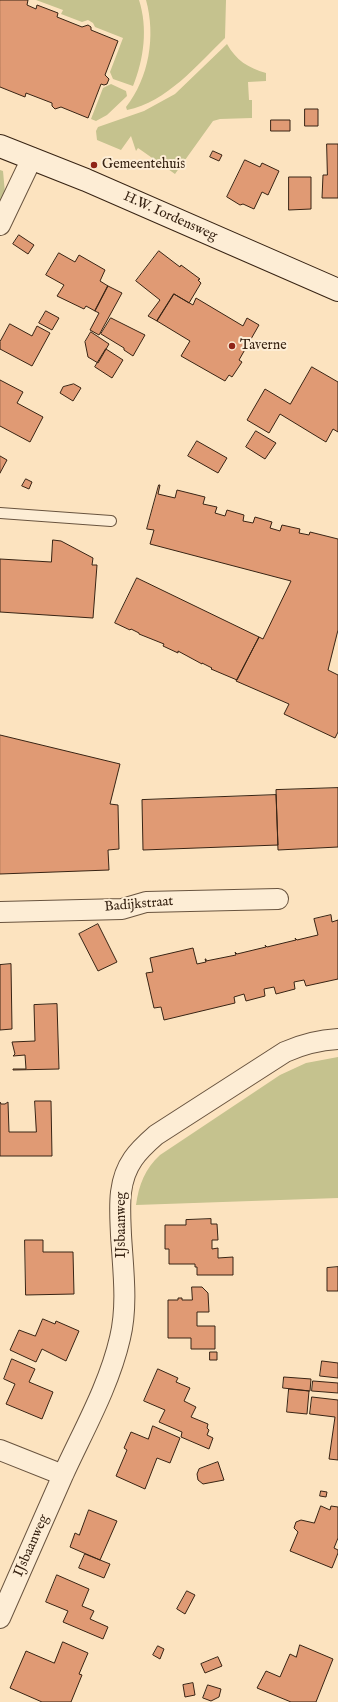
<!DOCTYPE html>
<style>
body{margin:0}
canvas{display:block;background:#fce3bf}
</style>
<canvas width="338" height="1702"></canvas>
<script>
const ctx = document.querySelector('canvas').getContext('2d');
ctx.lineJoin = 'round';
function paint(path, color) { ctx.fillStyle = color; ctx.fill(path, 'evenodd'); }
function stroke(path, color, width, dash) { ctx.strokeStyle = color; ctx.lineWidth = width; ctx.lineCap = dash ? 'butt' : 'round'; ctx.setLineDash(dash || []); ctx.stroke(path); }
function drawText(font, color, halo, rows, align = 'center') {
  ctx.font = font + ' "IM FELL English",serif'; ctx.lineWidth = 4; ctx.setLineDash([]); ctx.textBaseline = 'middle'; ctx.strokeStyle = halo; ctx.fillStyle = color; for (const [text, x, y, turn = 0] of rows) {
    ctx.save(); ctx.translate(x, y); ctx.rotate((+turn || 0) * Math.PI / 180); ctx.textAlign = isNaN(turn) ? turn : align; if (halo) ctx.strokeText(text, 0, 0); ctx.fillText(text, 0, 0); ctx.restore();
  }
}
const green = new Path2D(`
 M 36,0 L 139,0 C 148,28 144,59 133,86 L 113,79 L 110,72 L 123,38 L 95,27 L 93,23 L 88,20 L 82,22 L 61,14 L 63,10 Z
 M 146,0 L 226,0 L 225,38 C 197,65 167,102 127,110 L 126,107 C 149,78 156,36 146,0 Z
 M 227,44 C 236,60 248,68 266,73 L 266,81 L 248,82 L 249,100 L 252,100 L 252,118 L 220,119 L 213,121 L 175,174 L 138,148 L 136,151 L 131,136 L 121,150 L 97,140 L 96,131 L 98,127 L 144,111 L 175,94 Z
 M 111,84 L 126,91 L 127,96 L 107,115 L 96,121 L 91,119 L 103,88 Z
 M 0,170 L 3,171 L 5,193 L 0,204 Z
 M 338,1057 L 338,1198 L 136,1205 C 139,1184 145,1169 160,1155 L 280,1075 L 306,1063 Z`);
const building = new Path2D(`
 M 0,0 L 28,0 L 27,5 L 36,9 L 37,5 L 58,13 L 57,17 L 82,27 L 88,25 L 91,27 L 91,30 L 118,41 L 105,75 L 109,79 L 107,84 L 104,85 L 101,84 L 88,118 L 61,107 L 55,109 L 52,106 L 52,103 L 26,93 L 25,97 L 0,87 Z
 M 305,109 L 318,109 L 318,126 L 305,126 Z
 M 271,120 L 290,120 L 290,131 L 271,131 Z
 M 327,144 L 338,144 L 338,198 L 322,198 L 323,175 L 327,175 Z
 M 213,151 L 222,155 L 219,161 L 210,157 Z
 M 245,160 L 260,167 L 262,163 L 279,171 L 268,195 L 262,192 L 254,209 L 243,204 L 240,205 L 227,197 Z
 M 289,177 L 311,177 L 311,209 L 289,210 Z
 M 19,235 L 34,245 L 28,254 L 13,244 Z
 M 159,251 L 180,267 L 181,265 L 200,279 L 198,280 L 201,283 L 189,303 L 174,294 L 157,321 L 148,316 L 160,300 L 136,281 Z
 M 59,253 L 75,262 L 79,255 L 105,270 L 100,281 L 108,286 L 95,311 L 86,306 L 84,309 L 57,296 L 64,285 L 46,275 Z
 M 108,286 L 122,293 L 99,335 L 90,330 L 99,313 L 95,311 Z
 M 174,294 L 193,305 L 196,298 L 243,326 L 247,318 L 259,325 L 239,360 L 242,362 L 232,377 L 229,375 L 225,381 L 181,356 L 190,341 L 157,321 Z
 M 46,311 L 59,318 L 52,330 L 39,323 Z
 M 111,318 L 145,335 L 133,356 L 124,350 L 124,348 L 101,334 Z
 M 10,324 L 32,336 L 37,326 L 50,333 L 32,366 L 0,349 L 0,342 Z
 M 91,332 L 109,344 L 98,363 L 88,357 L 85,342 Z
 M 106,349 L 123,360 L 112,378 L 95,367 Z
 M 312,367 L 338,382 L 338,432 L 333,429 L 326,442 L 280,414 L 269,433 L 247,420 L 265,389 L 290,404 Z
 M 0,380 L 23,392 L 17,403 L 43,417 L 30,442 L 0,426 Z
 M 74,384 L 81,388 L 73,401 L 60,393 L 63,387 Z
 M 256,431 L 276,443 L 265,459 L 246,447 Z
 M 197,441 L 227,458 L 218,473 L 188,456 Z
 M 0,456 L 7,460 L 0,473 Z
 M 26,479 L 32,482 L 29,489 L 22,486 Z
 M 159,485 L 160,485 L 158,494 L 175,498 L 177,490 L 205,497 L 203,504 L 217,507 L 215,513 L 225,516 L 227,510 L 244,515 L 243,521 L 253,523 L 255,517 L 272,522 L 270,528 L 280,531 L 282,525 L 300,529 L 299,533 L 309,535 L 310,532 L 338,539 L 338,630 L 328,670 L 338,675 L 338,732 L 335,738 L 284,714 L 289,704 L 236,681 L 259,637 L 263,639 L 291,581 L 150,544 L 154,530 L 147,529 Z
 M 53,540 L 61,541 L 93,558 L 92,565 L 97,565 L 93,618 L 0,612 L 0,559 L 51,562 Z
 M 137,578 L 259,637 L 237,680 L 211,669 L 212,668 L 202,663 L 202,664 L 178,651 L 178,653 L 163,646 L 164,644 L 139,634 L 139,633 L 131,629 L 130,630 L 115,623 Z
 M 0,735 L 120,764 L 110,804 L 118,805 L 119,849 L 108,850 L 109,870 L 0,874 Z
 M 338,788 L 338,847 L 278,850 L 276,790 Z
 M 276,795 L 278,845 L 143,850 L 142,800 Z
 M 331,915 L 332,922 L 338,920 L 338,979 L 306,986 L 304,980 L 294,982 L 295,989 L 276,994 L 274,987 L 264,989 L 265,996 L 246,1001 L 244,994 L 234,997 L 235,1003 L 164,1020 L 161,1007 L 154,1008 L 146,973 L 153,972 L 150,958 L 193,948 L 197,964 L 206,962 L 205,959 L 206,959 L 206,961 L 236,955 L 235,952 L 237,954 L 266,947 L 265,945 L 267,947 L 296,940 L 295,938 L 297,940 L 318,935 L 314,919 Z
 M 98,924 L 117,962 L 98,971 L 79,934 Z
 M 11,964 L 12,1029 L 0,1030 L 0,965 Z
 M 57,1004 L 59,1069 L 13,1070 L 13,1069 L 26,1069 L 25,1055 L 13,1056 L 15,1054 L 12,1042 L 35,1041 L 34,1005 Z
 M 35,1101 L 51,1101 L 52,1156 L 0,1156 L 0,1102 L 1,1104 L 5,1104 L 8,1102 L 9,1132 L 36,1132 Z
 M 211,1219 L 211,1224 L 217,1224 L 218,1240 L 212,1240 L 212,1249 L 218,1248 L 218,1258 L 233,1257 L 233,1275 L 197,1275 L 197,1267 L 195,1267 L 195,1264 L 169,1264 L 169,1249 L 165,1249 L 165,1225 L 186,1225 L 186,1220 Z
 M 25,1240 L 43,1240 L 43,1252 L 73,1252 L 74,1294 L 26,1295 Z
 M 338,1267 L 338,1291 L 327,1291 L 327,1268 Z
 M 192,1287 L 202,1287 L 208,1293 L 209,1312 L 197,1312 L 197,1326 L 215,1326 L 215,1349 L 191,1349 L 191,1338 L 168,1338 L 168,1300 L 178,1300 L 178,1298 L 182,1298 L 182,1300 L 192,1300 Z
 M 43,1319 L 55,1324 L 56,1321 L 79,1331 L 66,1361 L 42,1349 L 36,1362 L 10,1350 L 19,1330 L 35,1336 Z
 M 210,1352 L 217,1352 L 217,1360 L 210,1360 Z
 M 12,1359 L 35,1369 L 29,1382 L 53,1392 L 42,1419 L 6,1404 L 15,1384 L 4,1379 Z
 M 322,1361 L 338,1363 L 338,1378 L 320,1376 Z
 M 158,1369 L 178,1378 L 176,1382 L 190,1388 L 184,1401 L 196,1407 L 191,1417 L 208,1424 L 207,1428 L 209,1430 L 207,1435 L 213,1438 L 209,1449 L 181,1437 L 182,1432 L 159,1422 L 165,1410 L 144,1401 Z
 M 284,1377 L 311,1379 L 310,1391 L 283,1388 Z
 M 313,1381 L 338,1383 L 338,1393 L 312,1391 Z
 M 289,1389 L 309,1391 L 307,1414 L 287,1412 Z
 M 312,1397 L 338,1400 L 338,1460 L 329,1459 L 335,1417 L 310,1414 Z
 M 153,1426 L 180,1438 L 170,1463 L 157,1458 L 145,1489 L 116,1476 L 127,1450 L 124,1448 L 131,1432 L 148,1439 Z
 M 218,1462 L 224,1480 L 203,1484 L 198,1480 L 197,1474 L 199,1469 Z
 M 321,1491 L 327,1492 L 326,1497 L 320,1496 Z
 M 321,1506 L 330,1510 L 331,1506 L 338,1507 L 338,1538 L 334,1548 L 338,1550 L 338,1553 L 332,1568 L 290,1551 L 298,1532 L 294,1528 L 296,1522 L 301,1520 L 314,1523 Z
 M 89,1510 L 117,1521 L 100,1560 L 70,1547 L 75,1533 L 79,1535 Z
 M 85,1554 L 110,1564 L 104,1578 L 79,1568 Z
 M 57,1575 L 89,1589 L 82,1606 L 94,1611 L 90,1619 L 108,1627 L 103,1639 L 63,1622 L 68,1611 L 46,1602 Z
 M 187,1591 L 195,1595 L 185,1614 L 177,1609 Z
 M 63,1642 L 88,1653 L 79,1674 L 82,1675 L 71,1702 L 42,1702 L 10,1688 L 26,1651 L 54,1663 Z
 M 300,1645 L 333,1659 L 316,1702 L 291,1702 L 257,1688 L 266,1671 L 280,1677 L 290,1654 L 296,1657 Z
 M 158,1646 L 164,1649 L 160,1659 L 153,1655 Z
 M 218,1657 L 222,1666 L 205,1673 L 201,1664 Z
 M 193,1683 L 195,1695 L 185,1697 L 183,1685 Z
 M 208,1685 L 221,1689 L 219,1697 L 211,1701 L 203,1698 Z`);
const service = new Path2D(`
 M 0,513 L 111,521`);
const minor = new Path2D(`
 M 0,225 L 32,158
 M 0,912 L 122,909 L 146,902 L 278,899
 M 0,1450 L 63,1475 L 0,1618
 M 63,1475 C 83,1431 109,1386 120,1338 C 128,1305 123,1269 121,1235 C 120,1209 117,1182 133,1159 C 139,1150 148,1142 156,1135 L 285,1052 C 303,1044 319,1040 338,1039`);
const secondary = new Path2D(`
 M 0,146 L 86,180 L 338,290`);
const markers = [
 [94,165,4,"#8f2418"],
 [232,346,4,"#8f2418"]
];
const poiNames = [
 ["Gemeentehuis",102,165],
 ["Taverne",240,346]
];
const streetNames = [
 ["H.W. Iordensweg",170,217,24],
 ["Badijkstraat",139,905,-5],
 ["IJsbaanweg",122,1225,-90],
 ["IJsbaanweg",32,1546,-66]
];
paint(green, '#c5c28e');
paint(building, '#e09a74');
stroke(building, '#382414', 1);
stroke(service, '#69543f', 12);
stroke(minor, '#69543f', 22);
stroke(secondary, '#382414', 24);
stroke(service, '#fdedd5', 10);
stroke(minor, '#fdedd5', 20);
stroke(secondary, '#fdedd5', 22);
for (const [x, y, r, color] of markers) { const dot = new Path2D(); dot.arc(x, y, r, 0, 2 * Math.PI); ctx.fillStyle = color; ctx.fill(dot); stroke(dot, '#fdedd5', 1.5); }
drawText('14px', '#382414', '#fdedd5', poiNames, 'left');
drawText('14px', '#382414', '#fdedd5', streetNames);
</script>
